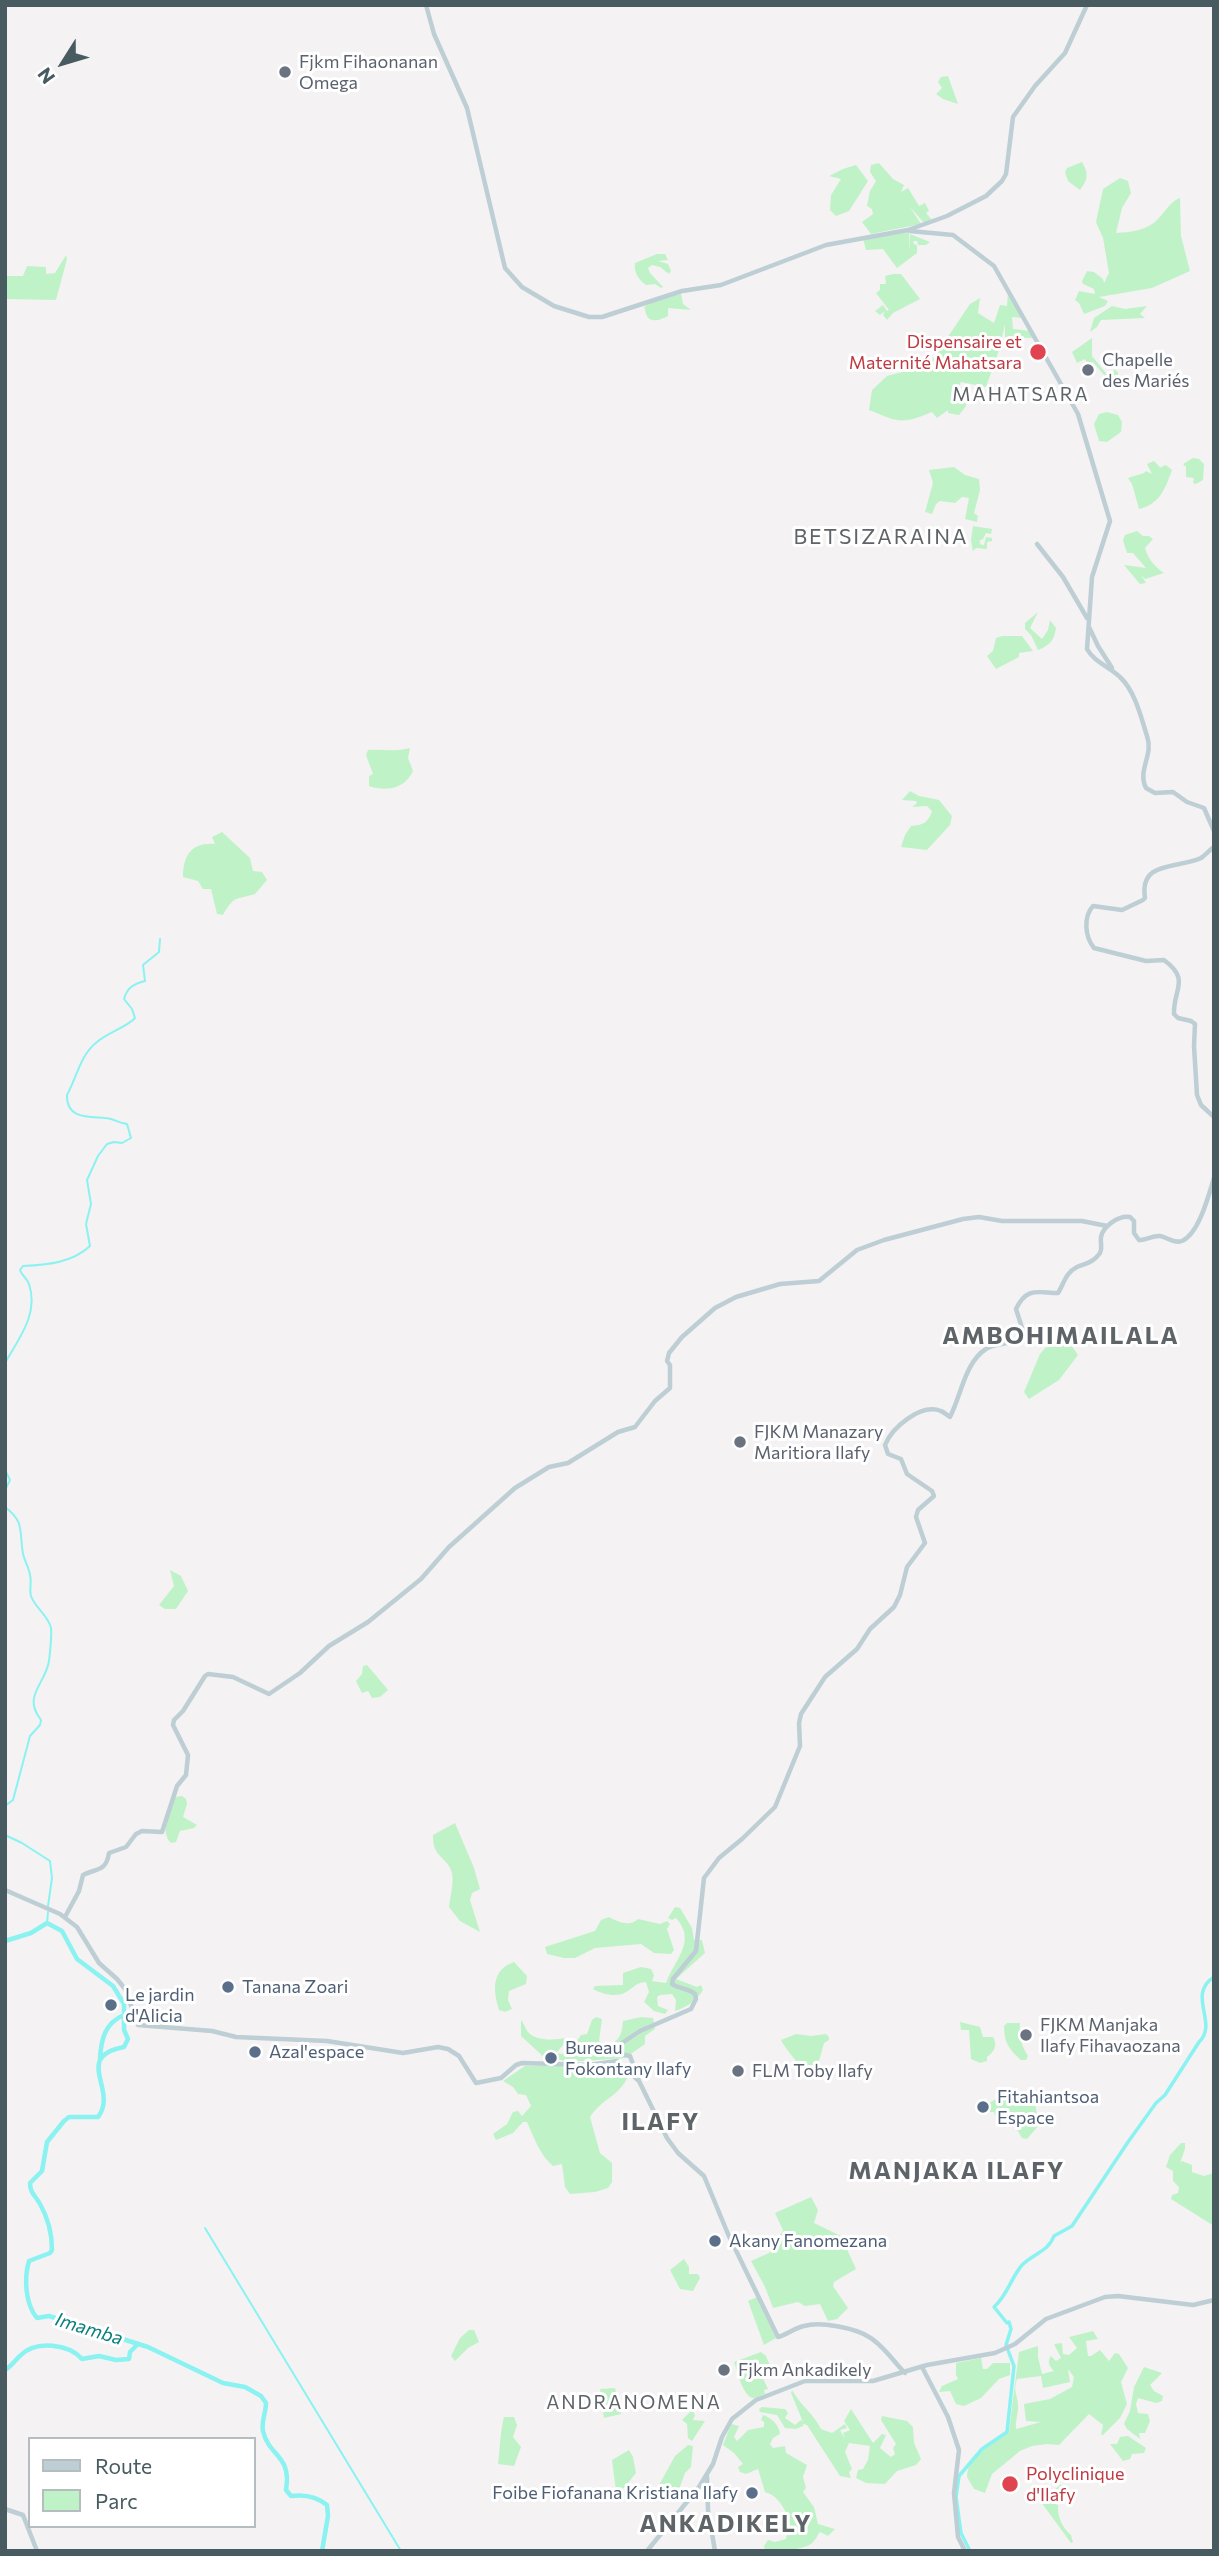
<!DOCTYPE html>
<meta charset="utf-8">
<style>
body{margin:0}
#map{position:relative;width:1219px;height:2556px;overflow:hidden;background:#f4f2f3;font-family:Commissioner,sans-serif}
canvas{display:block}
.frame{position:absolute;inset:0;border:7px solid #485b61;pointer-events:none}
.legend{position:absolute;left:28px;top:2437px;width:228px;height:91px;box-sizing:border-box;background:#fff;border:2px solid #b6bdc0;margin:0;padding:9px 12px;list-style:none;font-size:21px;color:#485b61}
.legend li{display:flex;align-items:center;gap:14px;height:35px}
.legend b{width:35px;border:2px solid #b6bdc0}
.north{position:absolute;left:28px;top:28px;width:70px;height:70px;-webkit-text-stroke:5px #fff;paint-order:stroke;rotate:233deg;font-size:19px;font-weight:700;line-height:28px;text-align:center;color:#485b61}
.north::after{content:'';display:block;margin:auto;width:24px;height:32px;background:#485b61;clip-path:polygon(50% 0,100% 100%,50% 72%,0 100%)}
</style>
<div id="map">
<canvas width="1219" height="2556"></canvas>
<div class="frame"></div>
<ul class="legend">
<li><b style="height:9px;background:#bdced4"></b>Route</li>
<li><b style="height:19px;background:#bff3c7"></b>Parc</li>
</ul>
<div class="north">N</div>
</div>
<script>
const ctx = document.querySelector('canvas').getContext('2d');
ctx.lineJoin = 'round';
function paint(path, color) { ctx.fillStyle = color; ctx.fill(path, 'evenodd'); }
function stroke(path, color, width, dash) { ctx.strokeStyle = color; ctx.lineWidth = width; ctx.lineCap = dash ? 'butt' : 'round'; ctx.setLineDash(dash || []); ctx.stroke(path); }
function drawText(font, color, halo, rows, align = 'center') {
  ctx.font = font + ' Commissioner,sans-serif'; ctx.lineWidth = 6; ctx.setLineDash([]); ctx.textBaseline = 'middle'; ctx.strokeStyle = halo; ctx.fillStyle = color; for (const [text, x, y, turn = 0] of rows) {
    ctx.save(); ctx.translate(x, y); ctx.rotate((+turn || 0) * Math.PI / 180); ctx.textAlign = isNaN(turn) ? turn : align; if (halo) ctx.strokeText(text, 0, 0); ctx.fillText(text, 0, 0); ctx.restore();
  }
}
const green = new Path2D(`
 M 948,76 L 958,104 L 943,99 L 936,94 L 942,88 L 938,82 L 941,77 Z
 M 1082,162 C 1089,174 1088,179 1080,190 L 1068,181 L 1065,172 L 1067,168 Z
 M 879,163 L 893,179 L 904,185 L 901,192 L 908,188 L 919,206 L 925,203 L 929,211 L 926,213 L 932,220 L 924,223 L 910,207 L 921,224 L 871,234 L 862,222 L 873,214 L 872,209 L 867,206 L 870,191 L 876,181 L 870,172 L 871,165 Z
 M 856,165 L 868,181 L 849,211 L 836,216 L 830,210 L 831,195 L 841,179 L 829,176 L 843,169 Z
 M 1120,178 L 1128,181 L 1131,193 L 1122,208 L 1116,233 C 1130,232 1143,231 1155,222 C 1164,214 1169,202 1180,198 L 1181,236 L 1190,271 L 1152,288 L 1099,297 L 1108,301 L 1105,306 L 1084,314 L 1079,303 L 1075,300 L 1079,291 L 1095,294 L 1094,289 L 1083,284 L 1082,281 L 1087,271 L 1094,272 L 1103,279 L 1104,283 L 1109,273 L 1103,238 L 1096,222 L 1103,189 Z
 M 909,232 L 910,253 L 910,234 L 930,242 L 926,245 L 918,245 L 917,241 L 913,241 L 914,244 L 917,245 L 917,253 L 897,268 L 883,249 L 866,250 L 863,238 Z
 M 657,254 L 665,254 L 668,260 L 658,261 L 668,264 L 671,271 L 669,274 L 660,267 L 652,265 L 648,268 L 650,273 L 663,287 L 661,288 L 655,284 L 646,285 C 638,279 634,273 635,263 Z
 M 66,255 L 67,259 L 56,300 L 5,299 L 5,276 L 23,276 L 27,266 L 46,267 L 46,274 L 55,273 Z
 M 893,274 L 901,274 L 920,299 L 893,313 L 887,320 L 883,315 L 885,311 L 880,315 L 875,311 L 883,305 L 887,311 L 889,310 L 876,293 L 880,290 L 880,284 L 886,284 L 885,276 Z
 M 1008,292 L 1023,318 L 1012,317 L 1013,329 L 1030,331 L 1034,338 L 1005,337 L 1005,324 L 999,350 L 986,387 L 961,382 L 959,386 L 967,394 L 966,406 L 959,415 L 948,413 L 948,410 L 937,418 L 932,412 C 901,425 899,422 869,410 L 872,390 L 887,376 L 929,365 L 970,304 L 980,298 L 978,313 L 994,323 L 1000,305 L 1007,306 Z
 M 681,294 L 683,304 L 691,310 L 668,308 L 668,316 C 662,319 651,324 647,316 C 645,313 646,310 644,307 L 653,301 Z
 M 1112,306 L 1125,309 L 1147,306 L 1140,314 L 1145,318 L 1101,320 L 1097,327 L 1090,332 L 1094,318 Z
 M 1092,338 L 1092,356 L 1109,377 L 1113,375 L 1114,369 L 1118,372 L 1118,375 L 1114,376 L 1114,381 L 1119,377 L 1124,384 L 1126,383 L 1119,389 L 1116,386 L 1108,389 L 1104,375 L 1093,362 L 1088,364 L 1085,359 L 1077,363 L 1072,352 Z
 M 1107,412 L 1118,415 L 1122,422 L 1121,432 L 1107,442 L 1099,441 L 1094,424 L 1099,414 Z
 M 1193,458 L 1199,459 L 1204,464 L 1203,480 L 1196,484 L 1193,483 L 1194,478 L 1186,477 L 1186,467 L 1183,464 Z
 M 1154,461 L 1160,467 L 1159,468 L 1166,465 L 1172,470 C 1165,489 1160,504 1139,509 L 1132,484 L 1128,478 L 1144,473 L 1146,471 L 1152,474 L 1147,464 Z
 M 954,467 L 965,475 L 979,479 L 980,490 L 974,513 L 978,516 L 977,522 L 965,519 L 969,498 L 962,497 L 955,503 L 940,501 L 936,504 L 932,514 L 925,512 L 933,483 L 929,470 Z
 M 973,526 L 992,529 L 991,534 L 986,533 L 983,539 L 979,541 L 981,543 L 979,544 L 984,545 L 986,537 L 992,538 L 992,541 L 987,542 L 987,549 L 976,548 L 973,551 L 971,540 Z
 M 1137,531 L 1143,536 L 1149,536 L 1153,539 L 1145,548 C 1148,559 1155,567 1164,573 L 1145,579 L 1141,575 L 1146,583 L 1140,584 L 1124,565 L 1146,568 L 1133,553 L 1127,553 L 1123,540 L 1125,535 Z
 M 1038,612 L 1030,628 L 1042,639 L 1048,630 L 1050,620 L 1056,628 C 1054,641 1050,645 1038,650 L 1031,635 L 1025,629 L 1025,623 Z
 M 1002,636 L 1022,636 L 1033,651 L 1019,653 L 1019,657 L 996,669 L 987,656 L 993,651 L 996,638 Z
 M 410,748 L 408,758 L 413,771 C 405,789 386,792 369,786 L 369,776 L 373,774 L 366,755 L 368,750 C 382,749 397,752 410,748 Z
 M 910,791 L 919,796 L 939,800 L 952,816 L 950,825 L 927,850 L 901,847 L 905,835 L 911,826 C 923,825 928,823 932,811 L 927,806 L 912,807 L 917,803 L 916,801 L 902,800 Z
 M 222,832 L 250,858 L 253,871 L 262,872 L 267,880 L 255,894 C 236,900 234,895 223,915 L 217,914 L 211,889 L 203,889 L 198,881 L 183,877 C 183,855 192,842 215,844 L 212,837 Z
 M 1060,1340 L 1069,1342 L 1078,1355 L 1059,1380 L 1029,1399 L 1024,1392 L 1040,1354 L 1048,1345 Z
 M 170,1570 L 181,1576 L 188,1591 L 176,1609 L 165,1609 L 159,1605 L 174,1586 Z
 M 367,1665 L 388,1690 L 380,1697 L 372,1698 L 368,1691 L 362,1693 L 356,1681 L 362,1674 L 363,1666 Z
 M 182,1796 L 186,1799 L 187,1804 L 183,1817 L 197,1825 L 194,1828 L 180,1831 L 176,1842 L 171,1843 C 159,1831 170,1811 175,1797 Z
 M 455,1823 L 474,1868 L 480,1889 L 472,1893 L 470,1900 L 480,1932 L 460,1921 L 449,1907 C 450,1897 454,1883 452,1873 C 448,1857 432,1858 433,1835 Z
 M 675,1907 L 680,1908 L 692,1928 L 694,1940 L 702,1940 L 705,1953 L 676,1979 L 697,1987 L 701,1985 L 703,1990 C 696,2001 687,2007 675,2011 L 676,2000 L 672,1994 L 660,1995 L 657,1997 L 658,2006 L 668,2010 L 665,2014 L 654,2011 L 644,2002 L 649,1992 L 646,1982 C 635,1983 635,1987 626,1992 C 617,1998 602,1994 593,1989 L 595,1986 L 623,1985 L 623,1973 L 641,1967 L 651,1969 L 654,1975 L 652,1981 L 666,1983 C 675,1959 697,1941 676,1918 L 672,1920 L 668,1918 Z
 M 609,1917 C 618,1922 630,1927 638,1919 L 660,1924 L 667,1921 L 670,1924 L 667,1929 L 674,1950 L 671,1954 L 654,1953 L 641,1944 L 595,1948 L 575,1958 L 564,1958 L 547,1954 L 545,1947 L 595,1931 L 601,1920 Z
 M 514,1962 L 527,1976 L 526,1984 L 509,1991 L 508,2000 L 512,2009 L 505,2012 L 499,2010 C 493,1990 491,1970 514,1962 Z
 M 596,2017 L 602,2019 L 599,2041 L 609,2046 C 620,2039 622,2034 623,2021 L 641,2017 L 653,2018 L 655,2029 L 645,2036 L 645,2044 L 625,2058 L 567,2062 L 549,2056 L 546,2059 L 521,2036 L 521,2020 C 525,2025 526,2031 530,2034 C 538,2041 556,2040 565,2038 L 567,2041 L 556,2053 L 562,2054 L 575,2044 L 581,2035 L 587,2034 L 592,2020 Z
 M 960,2022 L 980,2027 L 983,2037 L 993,2037 C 998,2046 994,2052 987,2057 L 987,2061 L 980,2063 L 971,2059 L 969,2030 L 961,2030 Z
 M 1007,2023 L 1020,2023 C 1019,2036 1021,2045 1028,2056 L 1026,2060 L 1021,2060 C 1009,2050 1004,2042 1004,2026 Z
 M 796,2034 L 811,2036 L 826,2034 L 829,2037 L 829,2040 L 824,2043 L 819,2061 L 804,2070 C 800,2066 782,2044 781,2040 Z
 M 617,2065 L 629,2074 C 620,2097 602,2098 590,2117 L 600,2153 L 612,2163 L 612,2182 L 608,2188 L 595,2192 L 570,2194 L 565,2187 L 562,2164 L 553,2166 C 539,2154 534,2137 527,2122 L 523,2122 L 513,2133 L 496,2140 L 493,2134 L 507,2124 L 513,2112 L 518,2111 L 522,2116 L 531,2106 L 526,2095 L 518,2094 L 513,2087 L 503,2081 L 525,2066 Z
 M 1027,2095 L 1034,2098 L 1039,2125 L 1027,2139 L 1022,2138 L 1008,2115 L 1004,2114 L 996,2118 L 994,2112 L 990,2112 L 988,2104 L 1001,2096 L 1014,2099 L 1025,2099 Z
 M 1181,2143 L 1185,2143 L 1185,2149 L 1180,2163 L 1182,2161 L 1192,2165 L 1192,2172 L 1204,2176 L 1214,2173 L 1214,2226 L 1171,2199 L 1172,2195 L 1178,2193 L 1179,2187 L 1173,2181 L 1173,2171 L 1166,2167 L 1170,2155 Z
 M 811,2197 L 818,2210 L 814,2223 L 841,2236 L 856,2269 L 834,2282 L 833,2286 L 848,2308 L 837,2319 L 828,2321 L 820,2304 L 805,2306 L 798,2302 L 773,2308 L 765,2287 L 751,2261 L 769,2253 L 783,2230 L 775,2213 Z
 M 684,2259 L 689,2267 L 689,2274 L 698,2274 L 700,2278 L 693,2291 L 680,2289 L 670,2270 Z
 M 757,2297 L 776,2338 L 764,2345 L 748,2301 Z
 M 469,2330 L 474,2330 L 479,2342 L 468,2348 L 455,2361 L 451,2356 L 460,2338 Z
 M 1093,2331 L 1098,2339 L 1086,2341 L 1088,2356 L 1091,2356 L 1100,2350 L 1109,2361 L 1115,2353 L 1119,2354 L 1128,2368 L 1121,2382 L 1127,2404 L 1120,2418 L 1103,2435 L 1101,2435 L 1103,2425 L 1089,2414 L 1059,2445 L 1047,2444 L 1032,2446 L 1020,2451 L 992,2474 L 985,2493 L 974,2489 L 967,2477 C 967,2454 995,2444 1009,2431 L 1019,2352 L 1038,2346 L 1038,2357 L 1042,2374 L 1054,2371 C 1051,2368 1046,2362 1051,2356 L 1056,2361 L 1061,2358 L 1054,2344 L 1062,2343 L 1063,2354 L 1069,2355 L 1077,2348 L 1069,2337 ZM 1068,2369 L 1074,2377 L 1072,2387 L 1050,2399 L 1024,2404 L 1026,2421 L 1041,2422 L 1016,2429 C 1015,2421 1019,2412 1018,2404 C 1017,2394 1013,2390 1017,2379 L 1041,2376 L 1043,2388 L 1070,2382 Z
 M 761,2352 L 766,2356 L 771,2368 L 760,2372 L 768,2389 L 764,2390 L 765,2394 C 761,2395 758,2398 754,2398 C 743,2398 737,2370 734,2362 Z
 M 981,2358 L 983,2369 L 987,2369 L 993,2363 L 1010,2363 L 1010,2375 L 999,2379 L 981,2398 L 964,2406 L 956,2404 L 950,2391 L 939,2392 L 942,2386 L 958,2379 L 956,2375 L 956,2363 Z
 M 1144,2367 L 1162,2373 L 1150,2385 L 1154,2391 L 1163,2396 L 1162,2401 L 1156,2403 L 1138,2398 L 1136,2404 L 1138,2413 L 1148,2414 L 1150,2421 L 1145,2433 L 1139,2433 L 1140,2439 L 1127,2429 L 1124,2424 L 1130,2411 L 1134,2387 Z
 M 615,2388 L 621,2414 L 604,2418 L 600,2389 Z
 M 792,2390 C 800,2405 814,2414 821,2429 L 832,2433 L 845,2424 L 847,2428 L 840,2430 L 845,2439 L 843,2433 L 850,2430 L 844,2421 L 851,2409 L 873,2443 L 882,2434 L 886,2435 L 880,2448 L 891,2457 L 895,2454 L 893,2448 L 896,2444 L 881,2420 L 882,2416 L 907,2421 L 913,2427 L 914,2443 L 921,2459 L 916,2465 L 897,2471 L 885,2484 L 866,2483 L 856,2478 L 858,2470 L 863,2469 L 868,2460 L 870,2446 L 849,2443 L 845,2452 L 852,2469 L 849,2472 L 851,2478 L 840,2476 L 807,2425 L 803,2424 L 803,2426 L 796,2429 L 785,2428 L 777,2415 L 760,2412 L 759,2409 L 762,2407 L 785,2409 L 788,2413 L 785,2418 L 795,2425 L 801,2420 L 803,2422 L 791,2393 Z
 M 691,2407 L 695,2415 L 693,2420 L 705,2421 L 692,2441 L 688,2438 L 687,2424 L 682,2420 L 690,2412 Z
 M 763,2415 C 772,2418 779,2425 780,2434 L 773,2438 L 770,2444 L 773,2448 L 785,2446 L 786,2453 L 807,2465 L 803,2477 L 806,2488 L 803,2492 L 814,2507 L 818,2524 L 835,2529 L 828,2536 L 820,2532 C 817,2535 817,2538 814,2541 C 807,2551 777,2551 765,2551 L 764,2546 L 768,2540 L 775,2542 L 786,2539 L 787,2535 L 782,2533 L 791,2528 C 788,2514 780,2496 765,2492 L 758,2469 L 746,2474 L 740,2472 L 738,2467 L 743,2464 L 734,2453 L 723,2445 L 731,2424 L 739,2426 L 734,2437 L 737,2441 L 748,2430 L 764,2427 L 764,2422 L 761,2420 Z
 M 504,2417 L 514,2417 L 517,2425 L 513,2437 L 521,2447 L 514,2466 L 498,2464 C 500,2448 500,2433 504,2417 Z
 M 1128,2436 L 1146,2448 L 1144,2453 L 1132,2454 L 1130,2459 L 1123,2461 L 1110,2444 L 1117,2444 L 1120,2437 Z
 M 688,2445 L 693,2446 L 691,2467 L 685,2473 L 677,2495 L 672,2496 L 659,2485 L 675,2456 Z
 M 629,2450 L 633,2457 L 636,2473 L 624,2488 L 616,2491 L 612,2460 Z
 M 1060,2485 L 1067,2485 L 1051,2498 L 1052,2503 L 1058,2505 C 1057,2516 1063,2529 1071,2535 L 1073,2542 L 1071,2543 L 1041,2502 Z`);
const stream = new Path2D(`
 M 5,1363 C 19,1338 39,1314 29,1284 C 27,1278 22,1276 20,1270 L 23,1266 C 46,1265 72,1263 90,1246 L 86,1224 L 91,1204 L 87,1180 L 98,1156 L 107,1144 L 114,1142 L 122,1143 L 131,1138 L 127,1124 C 120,1123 117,1121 111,1119 C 97,1115 66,1123 67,1095 C 77,1077 80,1055 97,1042 C 107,1033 127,1027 135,1018 L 132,1009 L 124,999 C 127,988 133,984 145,981 L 143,965 L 159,952 L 160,939
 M 5,1470 L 10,1480 L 5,1490
 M 5,1507 C 25,1522 19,1531 23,1554 C 25,1562 29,1568 30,1575 C 32,1582 29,1589 31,1596 C 35,1608 48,1615 51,1628 C 52,1637 50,1651 49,1661 C 45,1685 22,1696 41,1720 L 40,1725 L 30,1736 L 13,1800 L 5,1806
 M 5,1835 L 22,1843 L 50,1861 L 52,1878 L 48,1906
 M 47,1923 L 48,1912
 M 205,2228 L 401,2551`);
const canal = new Path2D(`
 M 970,2551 L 961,2533 L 956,2497 L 959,2476 L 982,2449 L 1007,2432 L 1014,2366 L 1006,2345 L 1011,2329 L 1009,2322 L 1007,2323 L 994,2307 C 1007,2296 1011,2278 1022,2265 C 1034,2253 1048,2252 1054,2236 L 1072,2226 L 1128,2142 L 1156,2103 L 1165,2095 L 1199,2042 C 1219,2023 1186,1995 1214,1977`);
const river = new Path2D(`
 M 5,1941 L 31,1933 L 47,1923 L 62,1931 L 77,1959 L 113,1986 L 124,2004 L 124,2030 L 128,2039 L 124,2047 C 72,2057 119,2090 98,2117 L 69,2117 L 64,2121 L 47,2142 L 42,2171 L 30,2183 C 30,2193 35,2195 40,2204 C 48,2218 52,2234 52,2250 L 50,2253 L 29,2261 C 24,2278 25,2304 37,2318 L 49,2316 L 148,2347 L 223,2383 L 245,2387 L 261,2396 L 266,2403 C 266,2413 261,2421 263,2431 C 269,2457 292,2455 286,2490 L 291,2496 C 305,2494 316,2496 327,2505 L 328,2516 L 322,2551
 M 100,2059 C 101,2039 105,2023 124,2015
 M 5,2370 C 12,2366 15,2360 21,2355 C 36,2340 69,2344 82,2359 L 99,2356 L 116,2360 L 129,2359 L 130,2352 L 138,2344`);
const secondary = new Path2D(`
 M 426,5 L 434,34 L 467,108 L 505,268 L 522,287 L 554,306 L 589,317 L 602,317 L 682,291 L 721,285 L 826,245 L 908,230 L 947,216 L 986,196 L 1002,181 L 1006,174 L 1013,117 L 1035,86 L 1065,53 L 1087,5
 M 910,231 L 953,235 L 994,266 L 1078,414 L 1110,521 L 1092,577 L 1087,649 C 1094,662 1110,667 1120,677 C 1135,691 1141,717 1147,736 C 1154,755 1137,770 1146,788 L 1155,793 L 1173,792 L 1187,802 L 1204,808 L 1214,831
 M 1037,544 L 1063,577 L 1087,618
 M 1089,627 L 1098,646 L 1112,668
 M 1214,847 C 1209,850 1206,855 1201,858 C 1178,869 1139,860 1145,898 L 1143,900 L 1122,910 L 1093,906 C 1083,917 1085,937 1094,948 L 1146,961 L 1164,960 C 1191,980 1173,989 1174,1014 L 1178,1018 L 1191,1021 L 1195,1024 L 1194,1046 L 1197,1095 L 1201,1105 L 1214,1117
 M 5,1890 L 60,1914 L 77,1927 L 99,1963 L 117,1979 L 125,1989 L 138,2025 L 212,2031 L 236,2037 L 327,2041 L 403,2053 L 438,2047 L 448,2049 L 459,2056 L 476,2083 L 501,2078 L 516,2065 L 522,2063 L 589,2065 L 617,2061 L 639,2081 L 667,2138 L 678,2153 L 704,2176 L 728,2234 L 778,2337 C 787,2335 794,2328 804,2326 C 820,2321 855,2328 869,2337 C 883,2345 894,2362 905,2373
 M 65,1917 L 79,1891 L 83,1875 C 97,1868 106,1872 109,1853 L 126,1847 L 136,1834 L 142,1831 L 162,1832 L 177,1786 L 186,1775 L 188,1755 L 173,1725 L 174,1720 L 183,1711 L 205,1676 L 208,1674 L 233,1677 L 269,1694 L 300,1673 L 329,1646 L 368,1622 L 421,1579 L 449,1547 L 515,1488 L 549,1467 L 568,1463 L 618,1432 L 635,1427 L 655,1401 L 670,1388 L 670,1365 L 667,1361 L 669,1353 L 682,1337 L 715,1308 L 736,1297 L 780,1284 L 819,1281 L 857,1250 L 884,1240 L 963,1219 L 979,1217 L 1002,1221 L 1082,1221 L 1107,1226
 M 639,2081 L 630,2056 L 617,2053 L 616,2047 L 640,2031 L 691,2009 L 696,1999 L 695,1994 C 688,1988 679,1989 672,1984 L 673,1979 L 696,1951 L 704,1878 L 719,1858 L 742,1839 L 775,1807 L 800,1746 L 799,1723 L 801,1714 L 825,1677 L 857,1649 L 870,1629 L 894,1607 L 900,1595 L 907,1567 L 925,1543 L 916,1517 L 918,1510 L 934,1496 L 932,1491 L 907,1474 L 901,1459 L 888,1454 L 885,1445 C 892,1428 920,1403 941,1411 C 944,1412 947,1415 950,1417 C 961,1396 965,1362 986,1349 C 996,1342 1008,1346 1022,1337 L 1023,1331 L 1016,1309 C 1027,1286 1039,1293 1058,1293 C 1064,1284 1065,1273 1077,1267 C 1086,1263 1093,1263 1100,1253 C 1103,1247 1100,1244 1101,1237 C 1103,1226 1119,1215 1130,1217 L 1134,1221 L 1134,1233 L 1139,1240 C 1147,1240 1153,1235 1160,1236 C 1167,1237 1174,1244 1182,1241 C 1199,1234 1209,1194 1214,1178
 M 922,2367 L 948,2417 L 959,2450 L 954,2493 L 958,2537 L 965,2551
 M 707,2476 L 708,2510 L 715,2551
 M 5,2509 L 23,2515 L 37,2551
 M 647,2551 L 699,2487 L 713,2464 L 722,2437 L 732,2419 L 756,2400 L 805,2381 L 873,2381 L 927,2365 L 995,2353 L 1015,2344 L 1046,2319 L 1105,2297 L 1118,2296 L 1193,2305 L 1214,2300`);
const markers = [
 [285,72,7,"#6b7280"],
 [1038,352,9,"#e0444e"],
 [1088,370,7,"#6b7280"],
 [740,1442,7,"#6b7280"],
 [228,1987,7,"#5c6f8a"],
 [111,2005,7,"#5c6f8a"],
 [1026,2035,7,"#6b7280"],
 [255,2052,7,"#5c6f8a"],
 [551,2058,7,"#5c6f8a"],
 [738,2071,7,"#6b7280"],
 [983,2107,7,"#5c6f8a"],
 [715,2241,7,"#5c6f8a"],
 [724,2370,7,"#6b7280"],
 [1010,2484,9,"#e0444e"],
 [752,2493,7,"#5c6f8a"]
];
const worshipNames = [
 ["Fjkm Fihaonanan",299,62],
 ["Omega",299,83],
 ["Chapelle",1102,360],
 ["des Mariés",1102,381],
 ["FJKM Manazary",754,1432],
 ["Maritiora Ilafy",754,1453],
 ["FJKM Manjaka",1040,2025],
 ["Ilafy Fihavaozana",1040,2046],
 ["FLM Toby Ilafy",752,2071],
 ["Fjkm Ankadikely",738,2370]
];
const healthNames = [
 ["Dispensaire et",1022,342],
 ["Maternité Mahatsara",1022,363],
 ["Polyclinique",1026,2474,"left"],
 ["d'Ilafy",1026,2495,"left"]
];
const serviceNames = [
 ["Tanana Zoari",242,1987],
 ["Le jardin",125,1995],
 ["d'Alicia",125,2016],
 ["Bureau",565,2048],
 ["Fokontany Ilafy",565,2069],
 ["Azal'espace",269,2052],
 ["Fitahiantsoa",997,2097],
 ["Espace",997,2118],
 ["Akany Fanomezana",729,2241],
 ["Foibe Fiofanana Kristiana Ilafy",738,2493,"right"]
];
const neighbourhoodNames = [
 ["MAHATSARA",1021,395],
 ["ANDRANOMENA",634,2403]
];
const waterNames = [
 ["Imamba",89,2329,17]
];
const quarterNames = [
 ["BETSIZARAINA",881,537]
];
const districtNames = [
 ["AMBOHIMAILALA",1061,1336],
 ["ILAFY",661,2122],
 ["MANJAKA ILAFY",957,2171],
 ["ANKADIKELY",726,2524]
];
paint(green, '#bff3c7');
stroke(stream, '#8af2f0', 2);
stroke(canal, '#8af2f0', 3.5);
stroke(river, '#8af2f0', 4.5);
stroke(secondary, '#bdced4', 4.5);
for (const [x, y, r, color] of markers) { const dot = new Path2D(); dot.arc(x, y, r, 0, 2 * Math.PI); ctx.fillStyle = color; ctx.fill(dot); stroke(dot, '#fff', 2.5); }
drawText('18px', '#5b616d', '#fff', worshipNames, 'left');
drawText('18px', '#be3a42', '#fff', healthNames, 'right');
drawText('18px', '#4e5e75', '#fff', serviceNames, 'left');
ctx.letterSpacing = '2px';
drawText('19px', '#5e6468', '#fff', neighbourhoodNames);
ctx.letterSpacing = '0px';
drawText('italic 19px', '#087f7c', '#fff', waterNames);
ctx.letterSpacing = '2px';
drawText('21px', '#5e6468', '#fff', quarterNames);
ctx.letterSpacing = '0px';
ctx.letterSpacing = '2px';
drawText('bold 24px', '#5e6468', '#fff', districtNames);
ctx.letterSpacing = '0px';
</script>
